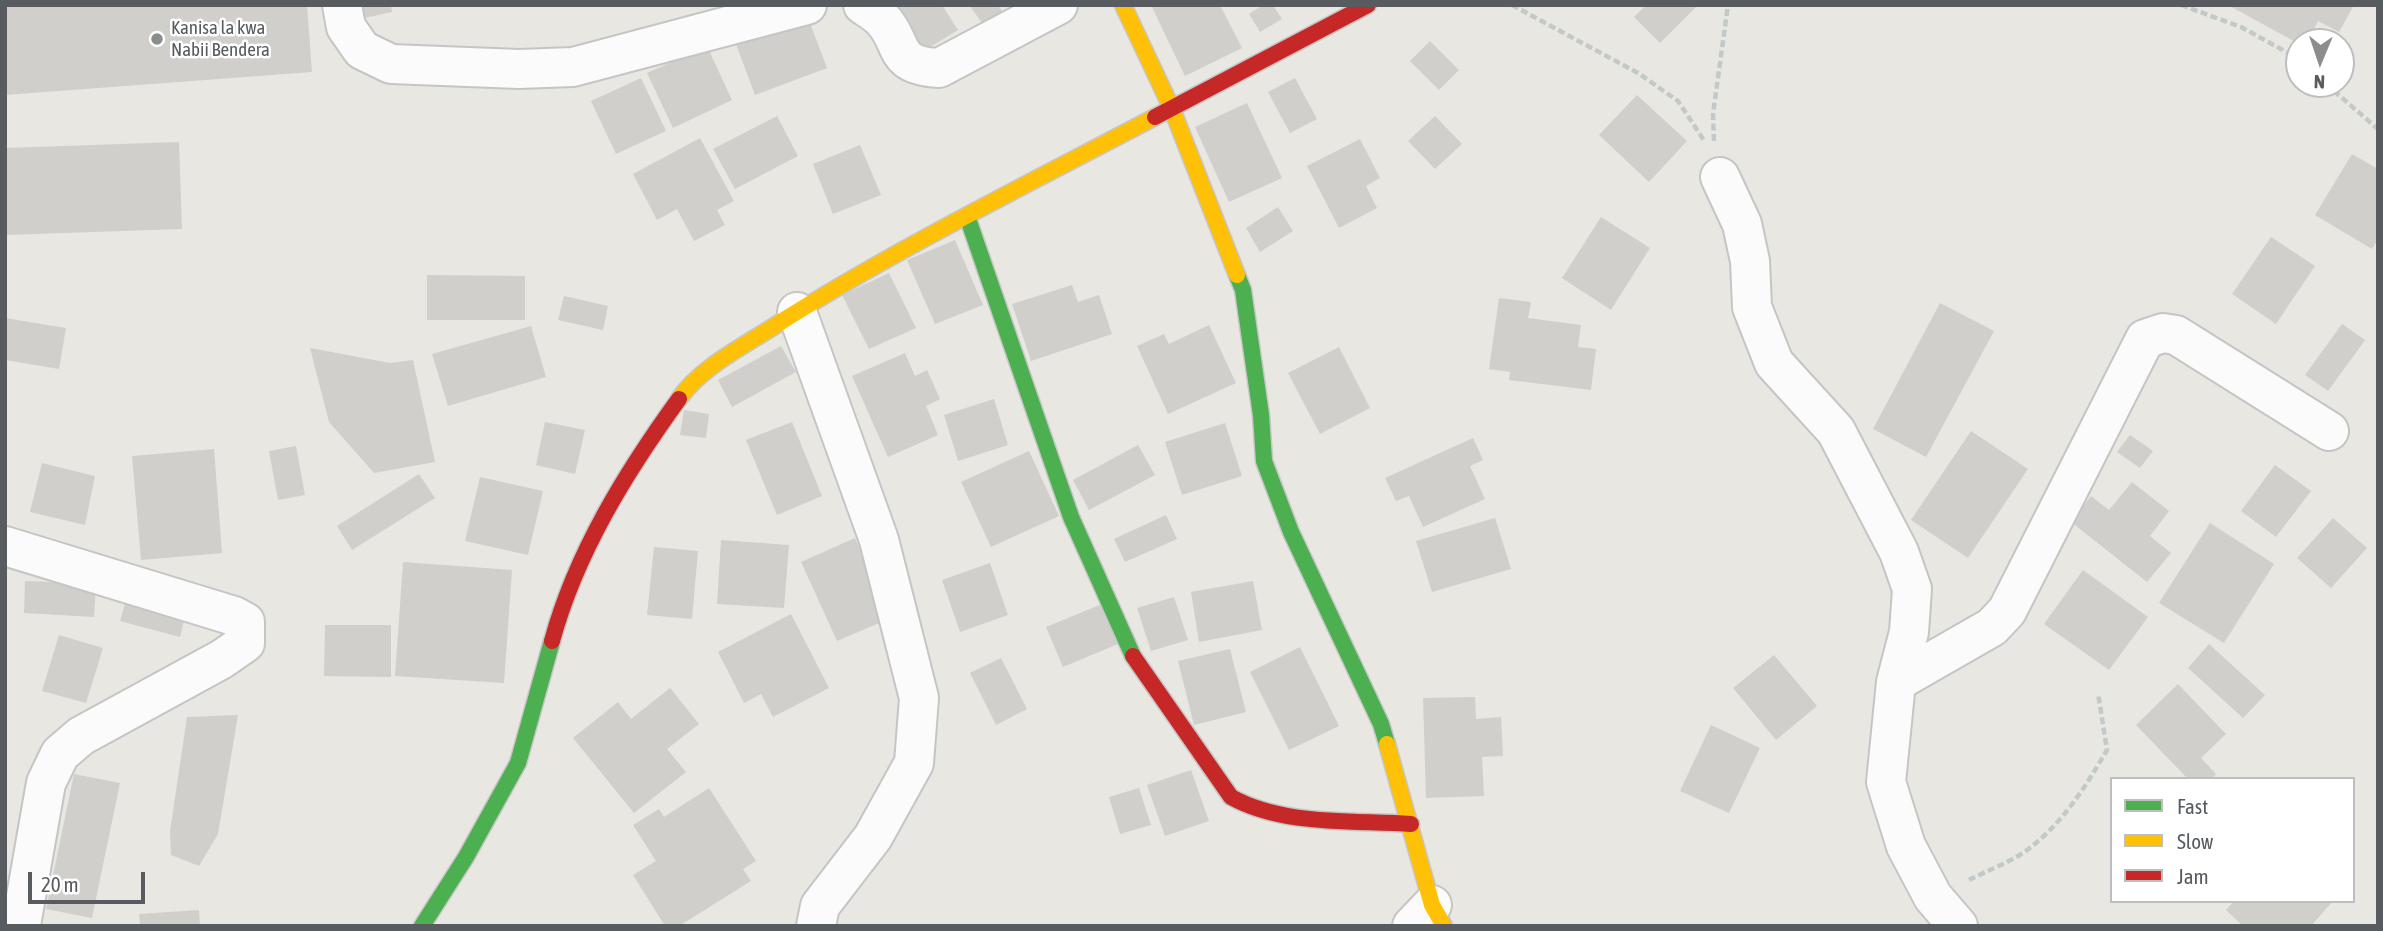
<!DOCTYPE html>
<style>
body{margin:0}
#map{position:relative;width:2383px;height:931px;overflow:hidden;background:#e9e7e2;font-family:"Asap Condensed",sans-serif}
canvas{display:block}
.frame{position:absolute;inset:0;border:7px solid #585c61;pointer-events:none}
.legend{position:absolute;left:2110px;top:777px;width:245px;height:126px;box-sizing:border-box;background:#fff;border:2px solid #bcbec0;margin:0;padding:9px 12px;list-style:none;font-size:21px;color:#585c61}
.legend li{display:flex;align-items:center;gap:14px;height:35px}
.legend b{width:35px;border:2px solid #bcbec0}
.north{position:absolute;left:2285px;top:28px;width:70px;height:70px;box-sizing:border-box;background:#fff;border:2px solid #bcbec0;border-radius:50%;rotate:182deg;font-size:19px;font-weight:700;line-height:28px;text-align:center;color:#585c61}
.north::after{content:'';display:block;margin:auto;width:24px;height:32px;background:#8b8d8e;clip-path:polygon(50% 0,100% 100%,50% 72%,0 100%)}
.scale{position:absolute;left:28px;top:872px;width:117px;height:32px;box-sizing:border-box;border:4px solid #585c61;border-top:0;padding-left:9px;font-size:21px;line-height:24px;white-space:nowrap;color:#585c61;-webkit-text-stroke:5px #fff;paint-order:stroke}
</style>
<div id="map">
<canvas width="2383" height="931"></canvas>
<div class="frame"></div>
<ul class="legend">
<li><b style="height:9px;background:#4caf50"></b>Fast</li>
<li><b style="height:9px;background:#ffc107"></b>Slow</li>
<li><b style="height:9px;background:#c62828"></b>Jam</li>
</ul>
<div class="north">N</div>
<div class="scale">20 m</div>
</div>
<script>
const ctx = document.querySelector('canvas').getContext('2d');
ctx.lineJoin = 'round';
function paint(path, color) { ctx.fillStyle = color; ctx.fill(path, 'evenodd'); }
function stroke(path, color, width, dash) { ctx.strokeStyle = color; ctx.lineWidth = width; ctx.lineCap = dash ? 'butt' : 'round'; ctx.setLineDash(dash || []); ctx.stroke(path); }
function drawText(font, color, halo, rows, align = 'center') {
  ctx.font = font + ' "Asap Condensed",sans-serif'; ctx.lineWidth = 5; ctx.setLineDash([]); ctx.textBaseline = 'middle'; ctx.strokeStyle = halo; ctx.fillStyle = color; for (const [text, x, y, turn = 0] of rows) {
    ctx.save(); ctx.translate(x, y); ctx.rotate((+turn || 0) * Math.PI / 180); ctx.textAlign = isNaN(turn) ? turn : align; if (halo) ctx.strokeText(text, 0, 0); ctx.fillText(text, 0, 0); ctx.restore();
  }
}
const building = new Path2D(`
 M 5,5 L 307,5 L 312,72 L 5,95 Z
 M 361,5 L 391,5 L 392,12 L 365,18 Z
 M 893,5 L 942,5 L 958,30 L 922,52 Z
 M 969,5 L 998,5 L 1002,11 L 983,24 Z
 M 1151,5 L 1220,5 L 1242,48 L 1185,76 Z
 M 1263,5 L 1273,5 L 1282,19 L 1260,32 L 1249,14 Z
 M 1646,5 L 1698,5 L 1660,43 L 1634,17 Z
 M 2228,5 L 2354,5 L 2339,32 L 2318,21 L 2307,42 L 2299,44 Z
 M 808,18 L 827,68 L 755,95 L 736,44 Z
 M 1430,41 L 1459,70 L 1439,90 L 1410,61 Z
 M 707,46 L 732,100 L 673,128 L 647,73 Z
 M 641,78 L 666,131 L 616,154 L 591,101 Z
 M 1295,78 L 1317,119 L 1290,133 L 1268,92 Z
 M 1637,95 L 1687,141 L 1649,182 L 1599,135 Z
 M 1247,103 L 1282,178 L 1229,202 L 1195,127 Z
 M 777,116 L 798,156 L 735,189 L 713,149 Z
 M 1435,116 L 1462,144 L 1435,169 L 1408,141 Z
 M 700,138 L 734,201 L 717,210 L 725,225 L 694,241 L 677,209 L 657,220 L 633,174 Z
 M 1360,139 L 1380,178 L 1366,186 L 1377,208 L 1339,228 L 1307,166 Z
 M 179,142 L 182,229 L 5,235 L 5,148 Z
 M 860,145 L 881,195 L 833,214 L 813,164 Z
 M 2352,154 L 2378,169 L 2378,239 L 2372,249 L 2315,215 Z
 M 1278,207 L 1293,231 L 1260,252 L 1246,228 Z
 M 1601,217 L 1650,248 L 1611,310 L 1562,278 Z
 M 2271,237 L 2315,266 L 2276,324 L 2232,294 Z
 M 955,240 L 983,305 L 935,324 L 907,260 Z
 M 889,273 L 916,328 L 869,349 L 842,295 Z
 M 427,275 L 525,276 L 525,320 L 427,320 Z
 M 1072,285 L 1078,302 L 1099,295 L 1112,334 L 1031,361 L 1012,304 Z
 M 564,296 L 608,306 L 603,330 L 558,320 Z
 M 1499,298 L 1531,302 L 1528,318 L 1581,325 L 1578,347 L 1596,349 L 1591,390 L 1509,380 L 1510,372 L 1489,369 Z
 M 1940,303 L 1994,331 L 1926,457 L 1873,429 Z
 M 5,318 L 66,328 L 59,369 L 5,360 Z
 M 2342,324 L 2365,340 L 2328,391 L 2305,375 Z
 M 1209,325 L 1236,383 L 1168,414 L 1137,346 L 1164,334 L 1169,344 Z
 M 531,326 L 546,377 L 448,406 L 432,354 Z
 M 781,346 L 796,372 L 732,407 L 718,380 Z
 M 1339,347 L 1370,408 L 1320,434 L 1288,373 Z
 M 310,348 L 390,363 L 413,360 L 435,462 L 374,473 L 329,422 Z
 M 905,353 L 915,376 L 927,370 L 940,399 L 926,406 L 938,435 L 888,457 L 852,376 Z
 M 994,399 L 1008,445 L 958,461 L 944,415 Z
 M 684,410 L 709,414 L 706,438 L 680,435 Z
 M 545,422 L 585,430 L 575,474 L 536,465 Z
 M 792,422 L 822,496 L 777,515 L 746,440 Z
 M 1225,423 L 1242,476 L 1182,495 L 1165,442 Z
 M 1971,431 L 2028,469 L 1968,558 L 1911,520 Z
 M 2130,435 L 2153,451 L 2140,468 L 2117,452 Z
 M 1473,438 L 1483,460 L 1470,466 L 1485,499 L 1423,527 L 1409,496 L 1396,501 L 1385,478 Z
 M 1138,445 L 1155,475 L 1089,510 L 1073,480 Z
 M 296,446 L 305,495 L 278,500 L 269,451 Z
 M 214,449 L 222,553 L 141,560 L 132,456 Z
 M 1029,451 L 1059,516 L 991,547 L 961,482 Z
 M 42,463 L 95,476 L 85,525 L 30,512 Z
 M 2275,465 L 2311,491 L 2276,537 L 2241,511 Z
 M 419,474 L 435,498 L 352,550 L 337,526 Z
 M 480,477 L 543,491 L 528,555 L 465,541 Z
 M 2132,482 L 2169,511 L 2150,536 L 2171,553 L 2147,582 L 2071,522 L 2091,496 L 2109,510 Z
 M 1166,515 L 1177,539 L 1125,562 L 1114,539 Z
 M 1495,518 L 1511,569 L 1432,592 L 1416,541 Z
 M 2333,518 L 2367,548 L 2331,588 L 2297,558 Z
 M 2210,523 L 2274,564 L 2224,643 L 2159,603 Z
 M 855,538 L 891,618 L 837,641 L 801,562 Z
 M 721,540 L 789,545 L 784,608 L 717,604 Z
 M 654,547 L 698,551 L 692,619 L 647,615 Z
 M 403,562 L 512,570 L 504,683 L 395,676 Z
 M 990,563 L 1008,615 L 960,632 L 942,580 Z
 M 2083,570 L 2148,617 L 2109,670 L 2044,624 Z
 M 25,581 L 96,584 L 94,617 L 24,613 Z
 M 1253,581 L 1262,630 L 1199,642 L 1191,592 Z
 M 128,593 L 187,609 L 180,637 L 120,621 Z
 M 1174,597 L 1188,640 L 1151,651 L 1137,608 Z
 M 1102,604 L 1118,644 L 1063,667 L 1046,627 Z
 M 791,614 L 829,688 L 773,717 L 761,694 L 744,703 L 718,652 Z
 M 325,625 L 391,625 L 391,677 L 324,676 Z
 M 59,635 L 103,648 L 86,703 L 42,691 Z
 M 2209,644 L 2265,695 L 2243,718 L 2188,668 Z
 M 1300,647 L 1339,726 L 1289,750 L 1250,672 Z
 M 1230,649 L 1246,712 L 1194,725 L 1178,661 Z
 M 1774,655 L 1817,706 L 1776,740 L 1733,688 Z
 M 1001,658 L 1027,709 L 996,725 L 970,673 Z
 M 2178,684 L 2226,734 L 2201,758 L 2216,774 L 2212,779 L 2188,779 L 2136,725 Z
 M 670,688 L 699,724 L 667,749 L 686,772 L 634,813 L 573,738 L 618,702 L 631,719 Z
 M 1475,697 L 1476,719 L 1501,717 L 1503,756 L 1482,757 L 1484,796 L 1426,798 L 1423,698 Z
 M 238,715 L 218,834 L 199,866 L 171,855 L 170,831 L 187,717 Z
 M 1711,725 L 1760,748 L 1729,813 L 1680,791 Z
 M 1191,770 L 1209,821 L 1165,836 L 1147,785 Z
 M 74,774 L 120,783 L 92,918 L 46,909 Z
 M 709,788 L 756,861 L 743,869 L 751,881 L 679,926 L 665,926 L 633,875 L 656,861 L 633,825 L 659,809 L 664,817 Z
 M 1139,788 L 1151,825 L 1120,834 L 1109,797 Z
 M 2234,901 L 2333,901 L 2311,926 L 2243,926 L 2226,910 Z
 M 199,910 L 200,926 L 140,926 L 139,914 Z`);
const path = new Path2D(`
 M 1512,5 L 1638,73 L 1678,101 L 1705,142
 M 2181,5 L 2241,27 L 2299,59
 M 2326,84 L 2378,129
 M 1714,141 L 1713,114 L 1728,5
 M 1969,880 C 1988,870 2014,861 2031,847 C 2064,821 2086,786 2107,750 L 2098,693`);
const street = new Path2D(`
 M 342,5 L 346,27 L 362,50 L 391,64 L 519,69 L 573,67 L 807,5
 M 863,5 C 869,9 876,13 881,18 C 906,43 889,65 939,68 L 1058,5
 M 1720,177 L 1742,224 L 1750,261 L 1752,307 L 1774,363 L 1836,431 L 1899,552 L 1912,589 L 1909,632 L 1896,682 L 1886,782 L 1906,846 L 1933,897 L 1958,926
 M 797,312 L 879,540 L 919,698 L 914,763 L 873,837 L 820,906 L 816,926
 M 5,546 L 234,616 L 245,622 L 245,643 L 222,659 L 81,736 L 60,754 L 46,783 L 21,925
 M 1896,682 L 1992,627 L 2007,611 L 2145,339 L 2163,333 L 2176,335 L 2329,431
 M 1412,926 L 1432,905`);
const fast = new Path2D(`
 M 967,216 L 1071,517 L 1133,656
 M 1237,275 L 1243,290 L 1261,415 L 1264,461 L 1291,532 L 1381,724 L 1387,744
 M 422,926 L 466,857 L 518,763 L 552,641`);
const slow = new Path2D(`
 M 1123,5 L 1172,109 L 1237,275
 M 679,399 C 701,367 744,346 776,325 C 898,248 1028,184 1155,117
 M 1387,744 L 1432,905 L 1444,926`);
const jam = new Path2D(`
 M 1155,117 L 1368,5
 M 552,641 C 576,553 626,472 679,399
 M 1133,656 L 1231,797 C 1283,826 1353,820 1411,824`);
const markers = [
 [157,39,7,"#8b8d8e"]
];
const poiNames = [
 ["Kanisa la kwa",171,28],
 ["Nabii Bendera",171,50]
];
paint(building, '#d0cfcc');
stroke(street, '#c5c5c5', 42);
stroke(fast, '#c6c6c6', 19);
stroke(slow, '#c6c6c6', 19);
stroke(jam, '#c6c6c6', 19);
stroke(path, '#c3c9c6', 4.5, [7, 3.5]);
stroke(street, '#fcfbfb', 38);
stroke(fast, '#4caf50', 16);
stroke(slow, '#ffc107', 16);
stroke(jam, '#c62828', 16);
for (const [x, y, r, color] of markers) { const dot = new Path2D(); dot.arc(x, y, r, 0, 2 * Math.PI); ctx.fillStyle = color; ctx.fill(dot); stroke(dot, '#fff', 2.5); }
drawText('19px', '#585c61', '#fff', poiNames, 'left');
</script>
